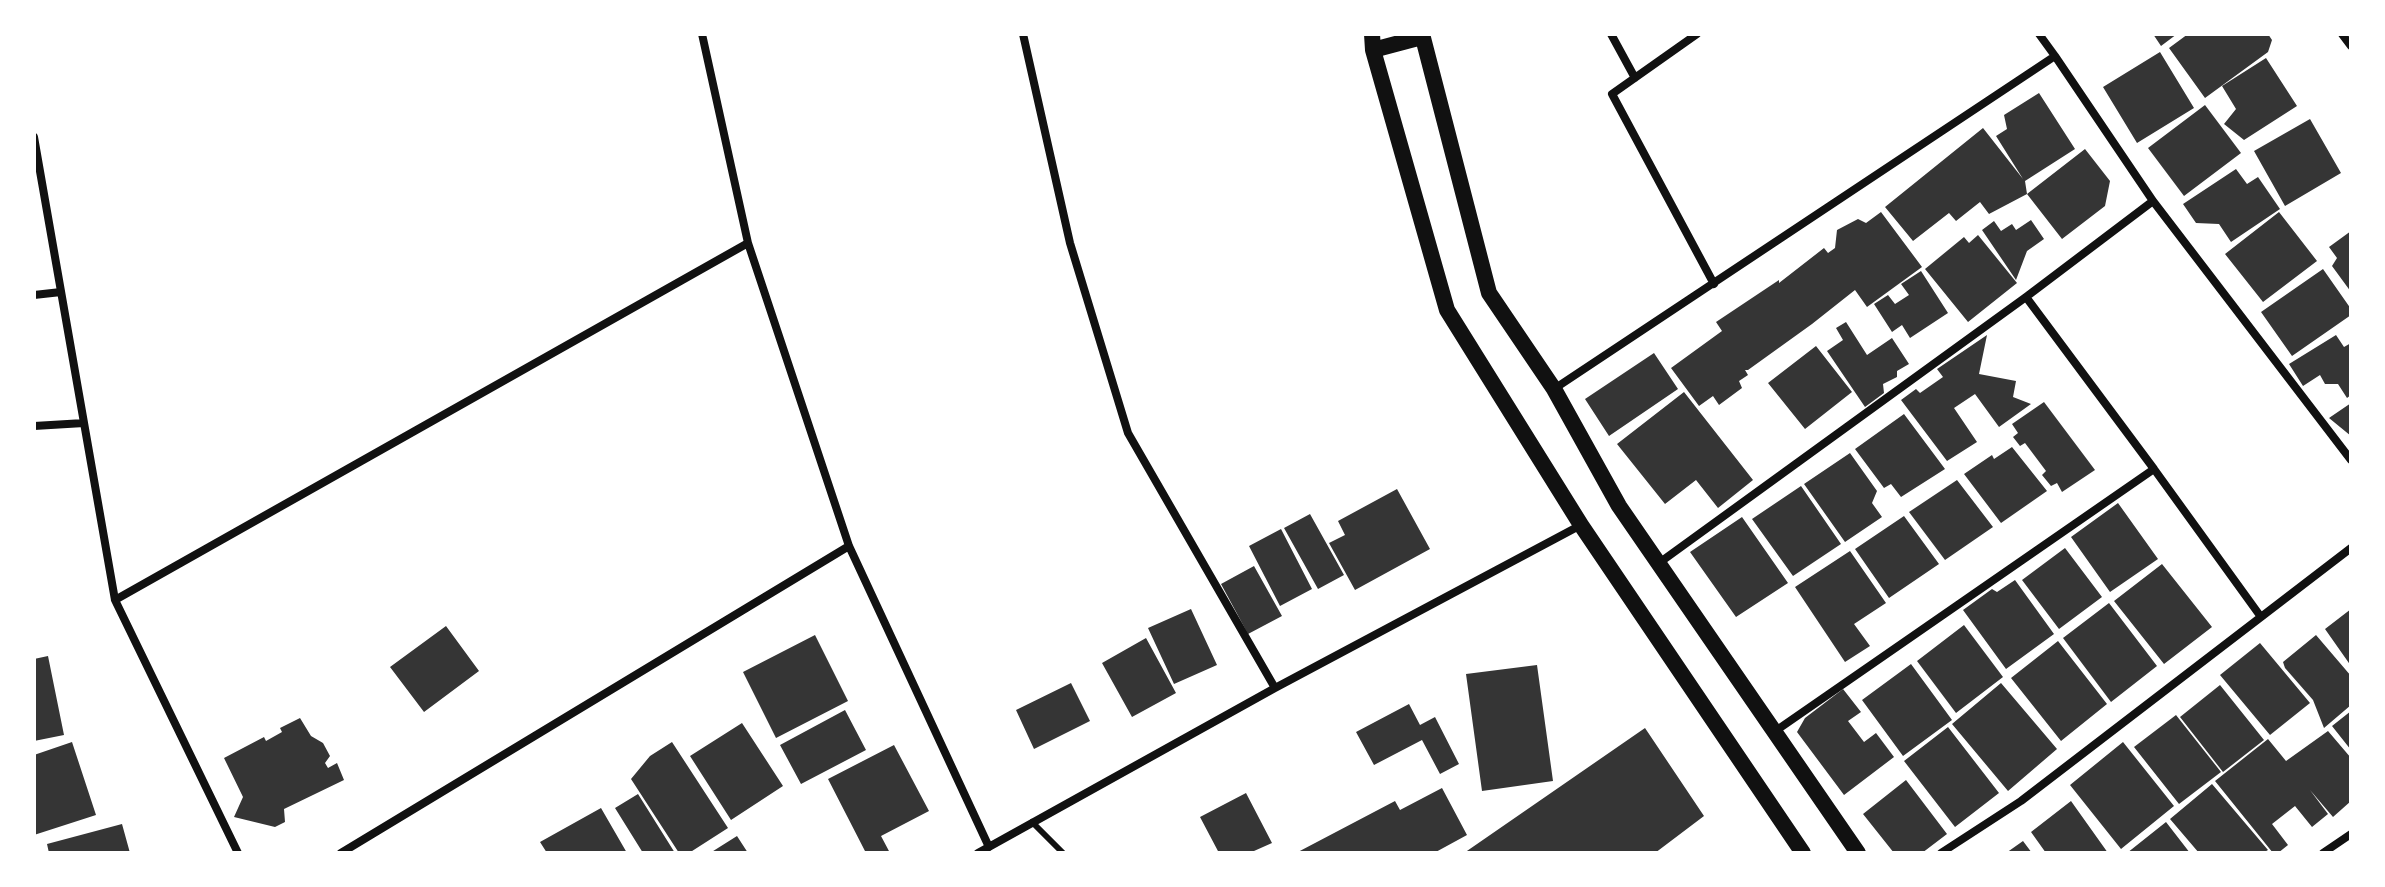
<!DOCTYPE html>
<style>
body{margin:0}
#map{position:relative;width:2385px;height:887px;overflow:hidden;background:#fff;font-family:"IBM Plex Sans",sans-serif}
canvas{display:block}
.frame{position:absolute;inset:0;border:36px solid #fff;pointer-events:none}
</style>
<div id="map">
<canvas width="2385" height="887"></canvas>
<div class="frame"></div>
</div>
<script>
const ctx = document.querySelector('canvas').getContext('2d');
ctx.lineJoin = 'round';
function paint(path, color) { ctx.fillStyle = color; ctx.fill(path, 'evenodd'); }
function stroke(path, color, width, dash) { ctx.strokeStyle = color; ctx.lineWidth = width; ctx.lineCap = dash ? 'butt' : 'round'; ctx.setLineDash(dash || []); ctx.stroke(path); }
const building = new Path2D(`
 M 2153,34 L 2177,34 L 2161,46 Z
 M 2188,34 L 2268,34 L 2272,40 L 2268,52 L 2205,98 L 2169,48 Z
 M 2160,52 L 2194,108 L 2137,143 L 2103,87 Z
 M 2266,58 L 2297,106 L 2244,140 L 2224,124 L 2236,109 L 2222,86 Z
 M 2039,93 L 2075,149 L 2025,181 L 2027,194 L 2085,149 L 2110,181 L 2105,206 L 2062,239 L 2027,194 L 1989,214 L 1980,202 L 1956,221 L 1949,213 L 1913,241 L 1885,207 L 1983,128 L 2023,179 L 1996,136 L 2007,129 L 2004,115 Z
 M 2205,105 L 2241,153 L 2184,196 L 2148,148 Z
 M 2310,119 L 2341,173 L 2285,206 L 2254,151 Z
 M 2236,169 L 2247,184 L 2258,177 L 2280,209 L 2231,242 L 2219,224 L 2196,223 L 2183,204 Z
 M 1881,212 L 1922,267 L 1867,307 L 1855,290 L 1812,324 L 1748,370 L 1745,370 L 1748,375 L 1739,381 L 1742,388 L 1719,405 L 1713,396 L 1699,406 L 1671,368 L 1722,331 L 1716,322 L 1779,280 L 1779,283 L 1824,248 L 1828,253 L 1835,248 L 1837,230 L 1858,219 L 1866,223 Z
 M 2279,212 L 2317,261 L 2263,302 L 2225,254 Z
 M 2031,220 L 2044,239 L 2027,251 L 2016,280 L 1982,230 L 1994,221 L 2001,231 L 2012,224 L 2016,230 Z
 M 2351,231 L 2351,292 L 2332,266 L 2337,258 L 2329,247 Z
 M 1978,235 L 2017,283 L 1968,322 L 1925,269 L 1964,237 L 1969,243 Z
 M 2323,269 L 2351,309 L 2351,315 L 2292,356 L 2261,312 Z
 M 1921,271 L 1948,313 L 1910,338 L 1902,325 L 1892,332 L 1874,304 L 1888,295 L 1895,304 L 1909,295 L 1901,284 Z
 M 1846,322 L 1867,355 L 1892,338 L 1909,364 L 1897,371 L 1897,377 L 1883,384 L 1884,393 L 1865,407 L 1827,351 L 1843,340 L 1836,328 Z
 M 1987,335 L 1979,374 L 2016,381 L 2013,397 L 2031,404 L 1999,427 L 1975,394 L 1954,408 L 1977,442 L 1947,461 L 1901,400 L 1916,389 L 1920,393 L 1943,377 L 1937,369 Z
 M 2336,335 L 2344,347 L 2351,343 L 2351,395 L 2347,398 L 2338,384 L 2325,384 L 2320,375 L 2303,386 L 2289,364 Z
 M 1816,346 L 1852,392 L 1805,429 L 1768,383 Z
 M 1654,353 L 1678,389 L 1609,436 L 1585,399 Z
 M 1684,392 L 1753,480 L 1718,508 L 1696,480 L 1665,504 L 1617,444 Z
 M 2044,402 L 2095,470 L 2062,492 L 2057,483 L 2051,486 L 2042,475 L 2046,471 L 2025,443 L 2020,446 L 2013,437 L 2018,433 L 2012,424 Z
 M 2351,403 L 2351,436 L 2329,418 Z
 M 1904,414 L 1945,469 L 1901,497 L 1891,484 L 1884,488 L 1855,449 Z
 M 2012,447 L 2047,491 L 2001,523 L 1964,474 L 1992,455 L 1994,459 Z
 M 1850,453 L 1877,491 L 1872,503 L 1882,517 L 1845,542 L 1804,484 Z
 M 1957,480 L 1993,527 L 1945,560 L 1909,512 Z
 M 1801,486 L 1841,544 L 1793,576 L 1752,519 Z
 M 1397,489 L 1430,549 L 1355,590 L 1329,543 L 1345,535 L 1338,521 Z
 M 2118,503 L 2158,559 L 2110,592 L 2071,537 Z
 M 1310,514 L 1344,575 L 1318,589 L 1284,528 Z
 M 1904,516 L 1939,564 L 1889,598 L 1855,549 Z
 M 1742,517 L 1788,583 L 1736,617 L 1690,552 Z
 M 1281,529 L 1312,589 L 1280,606 L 1249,546 Z
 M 2065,548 L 2102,597 L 2059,629 L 2022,580 Z
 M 1850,551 L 1886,603 L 1854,624 L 1870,646 L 1845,662 L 1795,587 Z
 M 2162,564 L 2212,627 L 2164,664 L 2114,601 Z
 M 1254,566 L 1282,616 L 1248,634 L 1221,584 Z
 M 2015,580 L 2054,634 L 2006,669 L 1963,610 L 1992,589 L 1997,592 Z
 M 2109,603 L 2157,666 L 2111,702 L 2063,638 Z
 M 1191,609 L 1217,665 L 1174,684 L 1148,628 Z
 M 2351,609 L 2351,666 L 2325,629 Z
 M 1964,625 L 2003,677 L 1956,713 L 1917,661 Z
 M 446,626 L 479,671 L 424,712 L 390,667 Z
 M 815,635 L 848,701 L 776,738 L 743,672 Z
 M 2316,635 L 2351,676 L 2351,705 L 2324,728 L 2313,700 L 2285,668 L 2283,662 Z
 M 1146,638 L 1176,693 L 1132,717 L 1102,663 Z
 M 2058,641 L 2107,704 L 2061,741 L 2011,678 Z
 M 2260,643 L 2310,703 L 2270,735 L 2220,675 Z
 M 48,656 L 64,735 L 34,741 L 34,659 Z
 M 1911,664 L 1952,720 L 1903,756 L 1862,700 Z
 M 1537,665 L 1553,781 L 1482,791 L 1466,674 Z
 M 1071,683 L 1090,721 L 1034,749 L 1016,710 Z
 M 2001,683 L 2057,749 L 2008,791 L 1952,724 Z
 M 2220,685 L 2264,740 L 2223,772 L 2180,717 Z
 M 1843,689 L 1861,712 L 1848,721 L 1864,742 L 1876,733 L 1894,757 L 1844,795 L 1797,732 L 1805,718 Z
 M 1409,704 L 1420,725 L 1435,717 L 1459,764 L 1440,774 L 1422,740 L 1374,765 L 1356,732 Z
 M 845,710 L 866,750 L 801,784 L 780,745 Z
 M 2351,711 L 2351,750 L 2332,726 Z
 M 2176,715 L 2221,772 L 2179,804 L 2134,747 Z
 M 300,718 L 311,736 L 323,743 L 330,756 L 325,763 L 328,768 L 337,763 L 344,780 L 284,809 L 285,822 L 275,827 L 234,817 L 243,797 L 224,758 L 264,737 L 266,741 L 282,732 L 280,728 Z
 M 742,723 L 783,786 L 731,820 L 690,756 Z
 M 1948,727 L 1999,793 L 1955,827 L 1904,761 Z
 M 1645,728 L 1704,816 L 1655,853 L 1464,853 Z
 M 2328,731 L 2351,758 L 2351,801 L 2333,817 L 2310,790 L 2328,814 L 2312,827 L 2295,806 L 2272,824 L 2288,845 L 2278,853 L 2273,853 L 2215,781 L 2268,739 L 2286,761 Z
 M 72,742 L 96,815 L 34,835 L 34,755 Z
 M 672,742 L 728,828 L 689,853 L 679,853 L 631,779 L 650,756 Z
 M 2123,742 L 2174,806 L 2121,849 L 2070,785 Z
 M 894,745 L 929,811 L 881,836 L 890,853 L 866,853 L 828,779 Z
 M 1906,780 L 1947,834 L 1922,853 L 1894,853 L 1863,814 Z
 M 2212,784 L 2268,850 L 2263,853 L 2199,853 L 2170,819 Z
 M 1442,788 L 1467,835 L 1434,853 L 1296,853 L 1395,801 L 1400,810 Z
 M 1246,793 L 1272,843 L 1254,851 L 1255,853 L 1219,853 L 1200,817 Z
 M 638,794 L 675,853 L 643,853 L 615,808 Z
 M 2071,801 L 2108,853 L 2046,853 L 2031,832 Z
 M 601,808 L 627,853 L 547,853 L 540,842 Z
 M 2166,822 L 2190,853 L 2127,853 Z
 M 122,824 L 130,853 L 49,853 L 47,844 Z
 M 737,836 L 748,853 L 710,853 Z
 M 2023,841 L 2032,853 L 2006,853 Z`);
const service = new Path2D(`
 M 1032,822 L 1063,853`);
const minor = new Path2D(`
 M 702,34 L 748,243 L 849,546 L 989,847
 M 1023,34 L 1070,243 L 1128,433 L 1275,688
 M 1611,34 L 1635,78
 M 1697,34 L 1612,94 L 1714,284
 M 2342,34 L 2351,46
 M 2055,56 L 2153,201 L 2351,460
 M 34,137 L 115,600 L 238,853
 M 34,295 L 61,292
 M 1554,389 L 2055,56 L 2039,34
 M 34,426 L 84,423
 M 2154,469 L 2261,617
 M 1659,563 L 2026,297 L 2153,201
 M 115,600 L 748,243
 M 1774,732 L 2154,469 L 2026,297
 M 341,853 L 849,546
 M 978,853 L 1275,688 L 1581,525
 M 1941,853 L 2021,801 L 2351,548
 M 2323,853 L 2351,834`);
const secondary = new Path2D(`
 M 1372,34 L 1373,50 L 1447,310 L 1581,525 L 1803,853
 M 1422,34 L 1489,293 L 1554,389 L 1619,506 L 1858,853
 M 1373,50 L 1422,37`);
paint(building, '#353535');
stroke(service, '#111', 6);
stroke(minor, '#111', 8);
stroke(secondary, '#111', 16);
</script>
